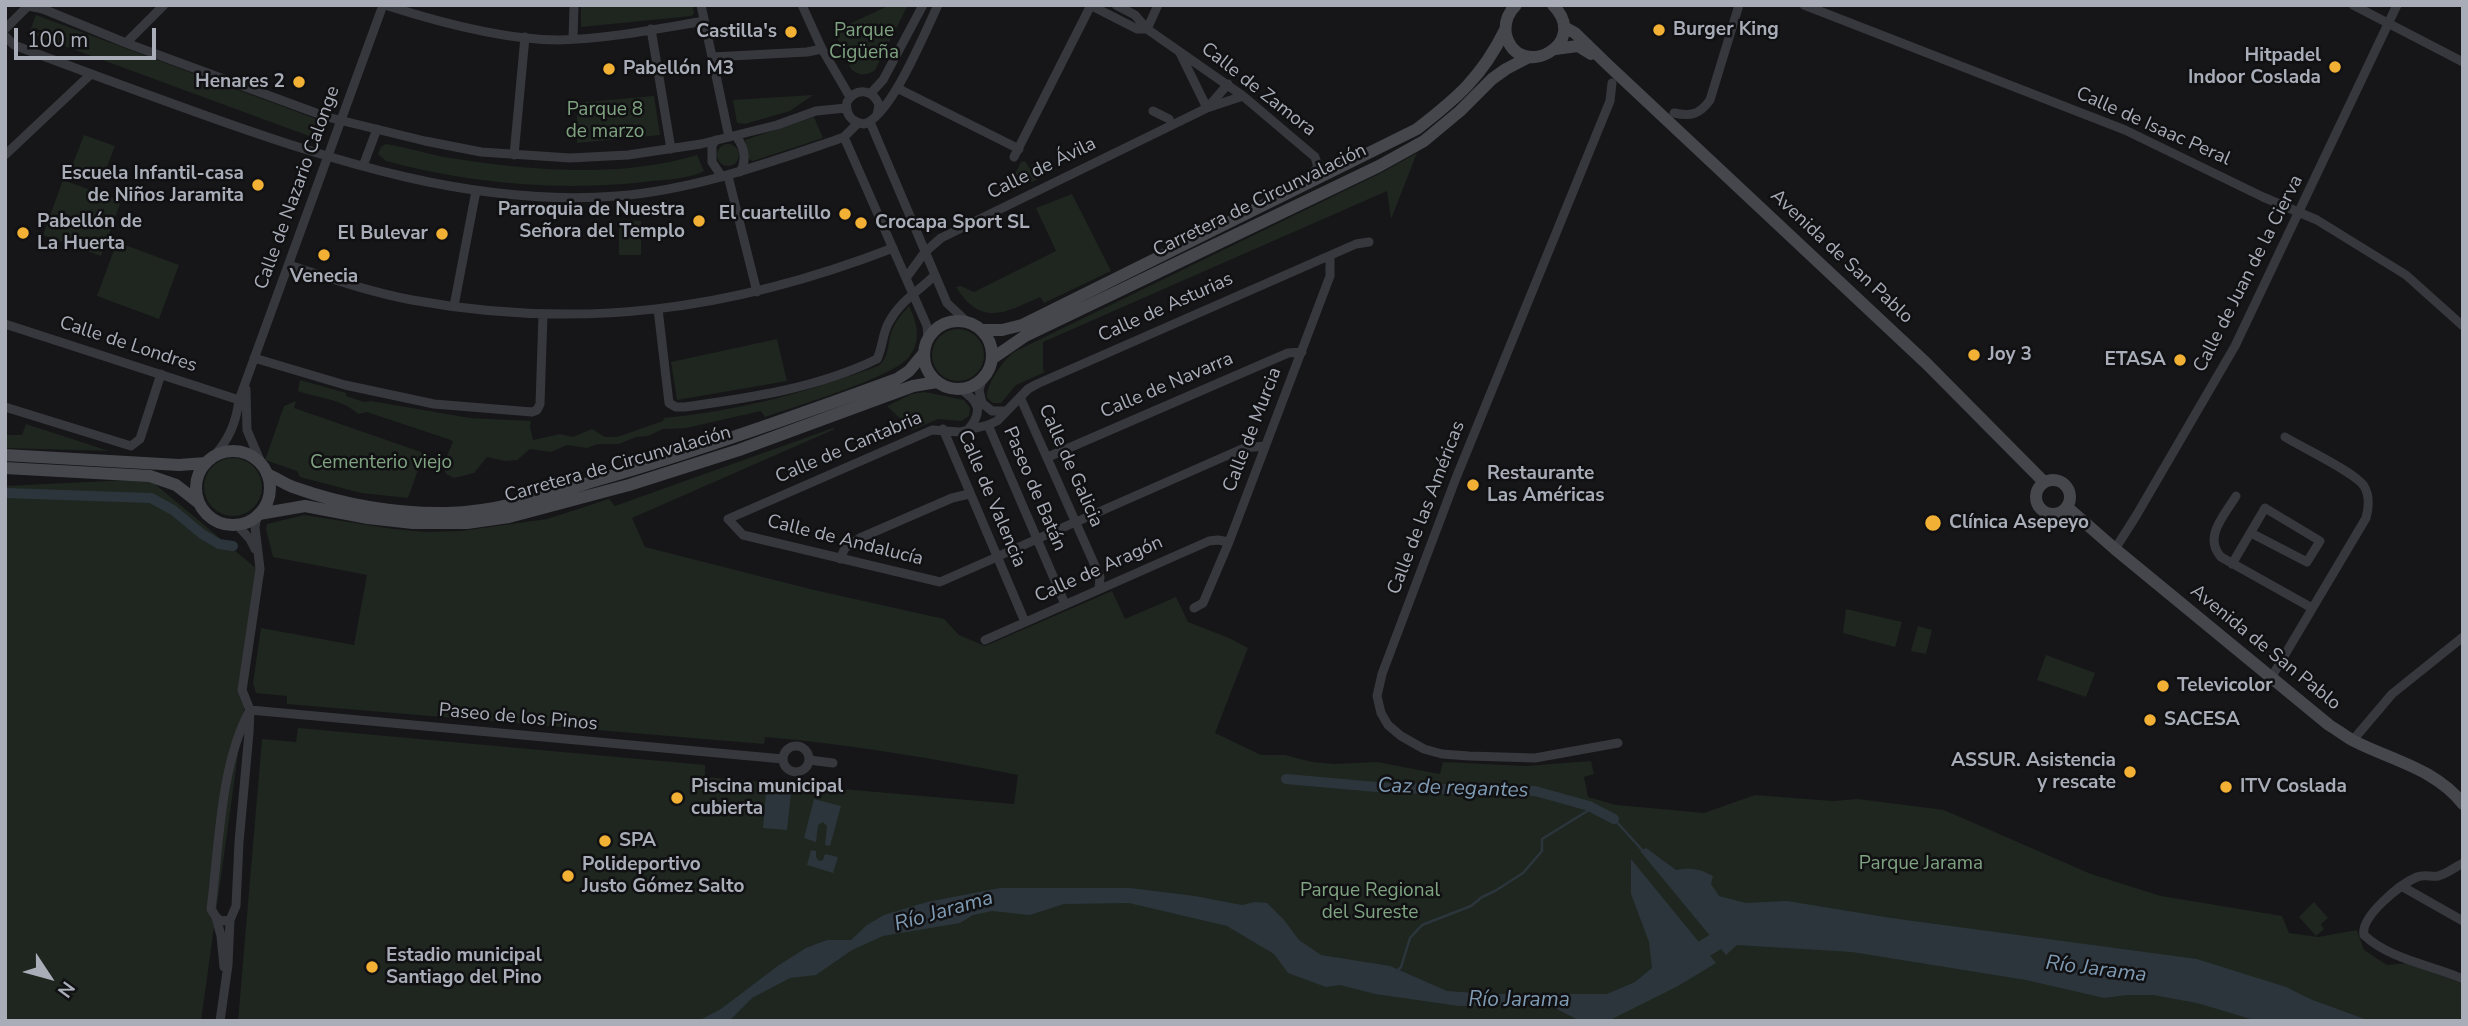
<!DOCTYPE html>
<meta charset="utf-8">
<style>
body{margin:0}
#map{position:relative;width:2468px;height:1026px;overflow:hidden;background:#161618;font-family:"Nunito Sans",sans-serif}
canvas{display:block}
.frame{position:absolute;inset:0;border:7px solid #a8adb8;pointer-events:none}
.north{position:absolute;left:14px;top:942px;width:70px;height:70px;-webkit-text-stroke:5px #111113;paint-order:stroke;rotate:126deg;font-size:19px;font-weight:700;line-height:28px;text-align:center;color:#a8adb8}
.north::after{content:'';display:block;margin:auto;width:24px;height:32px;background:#a8adb8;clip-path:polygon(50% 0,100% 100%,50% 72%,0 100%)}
.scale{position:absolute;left:14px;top:28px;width:142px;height:32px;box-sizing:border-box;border:4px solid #a8adb8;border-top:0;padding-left:9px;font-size:21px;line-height:24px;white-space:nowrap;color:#a8adb8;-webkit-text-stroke:5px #111113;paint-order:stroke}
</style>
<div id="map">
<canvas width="2468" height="1026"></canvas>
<div class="frame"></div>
<div class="north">N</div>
<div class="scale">100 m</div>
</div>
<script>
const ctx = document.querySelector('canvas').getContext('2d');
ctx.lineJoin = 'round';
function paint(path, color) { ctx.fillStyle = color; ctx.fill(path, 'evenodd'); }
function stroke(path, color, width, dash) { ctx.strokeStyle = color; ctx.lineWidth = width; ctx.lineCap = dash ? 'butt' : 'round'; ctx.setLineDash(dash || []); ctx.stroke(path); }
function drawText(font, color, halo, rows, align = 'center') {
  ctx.font = font + ' "Nunito Sans",sans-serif'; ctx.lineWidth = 5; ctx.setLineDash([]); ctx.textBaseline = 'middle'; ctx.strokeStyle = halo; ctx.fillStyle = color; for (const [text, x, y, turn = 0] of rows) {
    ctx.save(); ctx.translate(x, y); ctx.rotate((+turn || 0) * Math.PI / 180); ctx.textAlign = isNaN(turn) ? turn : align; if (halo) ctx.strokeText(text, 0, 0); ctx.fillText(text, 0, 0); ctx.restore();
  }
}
const green = new Path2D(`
 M 581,5 L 693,5 L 694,14 L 691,16 L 581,27 Z
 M 890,5 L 908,5 L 875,70 C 867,76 858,76 851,69 L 834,31 Z
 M 36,15 L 327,123 L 320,140 L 29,33 Z
 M 813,95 L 790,111 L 745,124 L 737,123 L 733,100 Z
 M 654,96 L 660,135 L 577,143 L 577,103 Z
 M 814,117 L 823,138 L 753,161 L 749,159 L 745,140 Z
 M 84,135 L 115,146 L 101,182 L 70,171 Z
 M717 155a11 11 0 1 1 22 0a11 11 0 1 1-22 0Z
 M 386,144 C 405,147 425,153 444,157 C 524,170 618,179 697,155 L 704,171 C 690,178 668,180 652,181 C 563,192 472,184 386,161 L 378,154 L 381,147 Z
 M 1417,153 L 1391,219 L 1387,191 L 1043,342 L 1043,370 L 1045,372 L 1016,385 L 1001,403 L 993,403 L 987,398 C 985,386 1004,359 1014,352 L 1381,173 Z
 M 1025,161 L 1037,180 L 1021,185 L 1010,184 L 1021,162 Z
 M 63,180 L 121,201 L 101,256 L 43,235 Z
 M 1072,194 L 1111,271 L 1044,303 L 1040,297 C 1006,312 982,328 956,287 L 961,286 L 974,292 L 1056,251 L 1036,208 Z
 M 619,220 L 641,221 L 641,255 L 619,255 Z
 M 117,242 L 179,265 L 159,319 L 97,296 Z
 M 909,306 C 917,323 922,340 909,357 C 894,377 793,407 765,417 L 761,411 L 686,428 L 663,429 L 648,436 L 636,437 L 619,444 L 598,444 L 587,448 L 567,445 L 551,452 L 530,449 L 517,460 L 505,461 L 487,457 L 474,473 L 454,478 L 446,474 L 443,465 L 453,442 L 451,440 L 367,412 L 358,414 C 343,399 318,398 298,391 L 300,380 L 346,393 L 346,396 L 364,402 L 371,401 L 470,418 L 531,421 L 530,427 L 533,440 L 560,434 L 573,437 L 592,429 L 605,437 L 617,437 L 663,421 L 664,418 C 739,411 808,392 878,366 C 890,357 887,343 892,330 C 896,321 902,313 909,306 Z
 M932 355a26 26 0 1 1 52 0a26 26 0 1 1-52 0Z
 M 777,339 L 787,381 L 677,400 L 671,362 Z
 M 925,392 L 964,400 L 970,408 L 969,416 L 961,421 L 938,419 L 912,430 L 887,406 L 912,394 Z
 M 296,401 L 294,408 L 424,453 L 408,498 L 361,493 L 300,477 L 297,471 L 265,460 L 284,406 Z
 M 26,424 L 109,451 L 5,448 L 5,435 L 22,435 Z
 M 833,428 L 835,429 L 632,518 L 645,547 L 810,589 L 944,619 L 959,635 L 985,646 L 1112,591 L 1125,619 L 1176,597 L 1188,622 L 1229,638 L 1248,648 L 1215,733 L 1261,755 L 1285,755 L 1312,762 L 1334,764 L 1377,762 L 1440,774 L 1443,762 L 1525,766 L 1591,761 L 1594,774 L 1584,777 L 1588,797 L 1616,805 L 1704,813 L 1755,795 L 1833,801 L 1858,799 L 1944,810 L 2091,874 L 2161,896 L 2282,916 L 2289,933 L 2318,937 L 2357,930 L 2364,950 L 2387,965 L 2410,963 L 2463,984 L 2463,1021 L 238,1021 L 262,739 L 296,742 L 298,728 L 705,765 L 705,777 L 1014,804 L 1018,775 C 935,759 851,744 765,737 L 764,744 L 287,704 L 287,696 L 256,693 L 253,683 L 261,628 L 354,645 L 367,575 L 273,557 L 266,529 L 267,524 L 304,515 L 393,529 L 426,532 L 461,531 L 547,519 L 609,499 L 615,506 Z
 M204 487a29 29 0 1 1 58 0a29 29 0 1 1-58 0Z
 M 149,479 L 263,574 L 201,1021 L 5,1021 L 5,486 Z
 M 1846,609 L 1902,622 L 1895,647 L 1843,633 Z
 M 1918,626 L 1932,630 L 1926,654 L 1911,651 Z
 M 2046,655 L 2095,673 L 2086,697 L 2037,680 Z
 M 2314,902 L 2328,918 L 2321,924 L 2324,929 L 2316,936 L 2299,917 Z`);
const water = new Path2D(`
 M 766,792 L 791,794 L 787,830 L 763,828 Z
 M 814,799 L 841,806 L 830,846 L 825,845 L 827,826 L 823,822 L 818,825 L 816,842 L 804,838 Z
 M 1646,848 L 1676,870 C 1690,867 1701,869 1713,876 L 1711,884 L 1719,896 L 1746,903 L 1787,901 L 1891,918 L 2197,959 L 2286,987 L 2310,999 L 2370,1021 L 2254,1020 L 2197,1003 L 2153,995 L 2127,995 L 2104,998 L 2026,980 L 1852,952 L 1737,945 L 1726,955 L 1640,851 Z
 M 811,850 L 816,851 L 816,857 L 819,861 L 823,860 L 825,854 L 838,857 L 833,873 L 807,865 Z
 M 1631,859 L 1716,963 L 1678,986 L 1610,1020 L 1580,1021 L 1553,1007 L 1527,1004 L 1459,1006 L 1375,994 L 1340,985 L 1326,987 L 1288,973 L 1274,954 L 1227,926 L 1129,903 L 1064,904 L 1030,915 L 992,911 L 973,915 L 960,923 L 883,936 L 852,950 L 816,975 L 790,978 L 752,998 L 729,1021 L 698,1021 L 721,1009 L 779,965 L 806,948 L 827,940 L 851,940 L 867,925 L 884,915 L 927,902 L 1000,888 L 1130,888 L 1195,896 L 1242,905 L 1255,902 L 1267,903 L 1284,920 L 1299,940 L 1321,955 L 1390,966 L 1447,991 L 1489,994 L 1607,994 L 1635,982 L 1652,968 L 1649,942 L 1631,894 Z`);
const stream = new Path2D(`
 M 1397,971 L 1401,967 L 1410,938 L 1422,925 L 1471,906 L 1482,897 L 1495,891 L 1523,873 L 1542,851 L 1542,839 L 1589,810 L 1614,819 L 1644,852`);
const canal = new Path2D(`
 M 5,493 L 151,498 L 173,510 L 202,534 L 219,544 L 233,546
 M 1286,779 L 1388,788 L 1535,791 L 1589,806 L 1614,819`);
const river = new Path2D(`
 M 1684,961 L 1735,930`);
const street = new Path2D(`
 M 385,5 C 438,22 503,40 559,40 C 607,39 657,29 704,21
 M 701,5 L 729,137
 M 802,5 L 822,49 L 850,97
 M 1090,5 L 1137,29 L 1147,29
 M 1116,5 L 1135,15 L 1147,29 L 1243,96 L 1315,157 L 1318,167 L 1303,183
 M 1804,5 L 2125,130 L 2263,197 L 2317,220 L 2406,275 L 2463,326
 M 2353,5 L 2463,62
 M 29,6 L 43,9 L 126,43 L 327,117 L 425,141 L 481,152 L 570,158 L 628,155 L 701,144 L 777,125 L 816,111 L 846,108
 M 5,29 L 29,5
 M 651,29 L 671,149
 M 1147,29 L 1158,5
 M 5,36 L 14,45 C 77,69 140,92 204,115 C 336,162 475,207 617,196 C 692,190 762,165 833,141 L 844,137 L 858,123
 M 573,39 L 574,5
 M 126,43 L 164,5
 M 1180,53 L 1207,108
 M 712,57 L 807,52 L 822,49
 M 1612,83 L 1610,101 L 1456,478 L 1382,674 L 1377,696 L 1381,713 L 1388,725 L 1401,736 L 1424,749 L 1442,754 L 1469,756 L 1535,758 L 1618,743
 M 897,88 L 1019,149
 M 871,93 L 883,80 L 923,5
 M 1209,106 L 1228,84
 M 1153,111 L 1169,119
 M 1674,113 C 1691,117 1700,114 1710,100 L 1739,5
 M 877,115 L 879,105 C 873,89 856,87 847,102 C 845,114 851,122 864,124 C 891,116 925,32 938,5
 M 870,122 L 944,296 L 947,303 L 966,321
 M 736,136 C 745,148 747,160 740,172
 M 844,137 L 927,326 L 928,338
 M 716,140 L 712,145 L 712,162 L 722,177
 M 5,155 L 91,74
 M 514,155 L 525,37
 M 1014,157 L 1091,5
 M 363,166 L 377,129
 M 728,176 L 757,292
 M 289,265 C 329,278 370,292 412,300 C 582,331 733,310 893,248
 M 906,278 L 925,252 L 941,238 L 1207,108 L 1243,96
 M 454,306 L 476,191
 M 658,309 L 669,403 L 676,407 L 685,407 C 749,398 818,388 877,359 C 883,347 882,334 889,322 C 900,301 919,291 935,275
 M 5,324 L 239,400
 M 254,358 L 345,385 L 434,404 L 532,412 L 537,410 L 540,404 L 543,315
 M 982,380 L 979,390 L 982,403 L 992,411 L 1006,411
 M 246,389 L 247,430 L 262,465
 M 960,389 C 979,401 984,411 968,430
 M 1020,397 L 1100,577 L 1099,589
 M 5,407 L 131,446 L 140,439 L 161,374
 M 988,425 L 1065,604
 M 943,429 L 1025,622
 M 214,456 C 229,439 236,423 239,400 L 383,5
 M 1048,457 L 1288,353 L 1302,352
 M 2236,496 C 2224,516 2203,537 2221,557 L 2312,608
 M 1076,522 L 1244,448 L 1265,446
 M 237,525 L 250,539 L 255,549
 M 2115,549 L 2136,516 L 2235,346 L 2397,5
 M 1001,555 L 1071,524
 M 997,557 L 940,582 L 743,535 L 728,519 L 932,430 L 960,432 L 988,425 L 997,421 L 1028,389 L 1037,384 L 1356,244 L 1369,242
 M 840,559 L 845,548 L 860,538 L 952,498 L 969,494
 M 2232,564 L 2265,508 L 2320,541 L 2307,562 L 2251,533
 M 1194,608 L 1203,603 L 1229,542 L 1330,276 L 1330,256
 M 985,640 L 1209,541 L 1218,540 L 1229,542
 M 2271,678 L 2366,518 C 2369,507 2370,496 2364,486 C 2355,472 2301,447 2285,437
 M 250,710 L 783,759
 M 2353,740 L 2392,694 L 2463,637
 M783 759a13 13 0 1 1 26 0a13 13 0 1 1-26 0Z
 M 809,760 L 833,763
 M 2463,863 C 2455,867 2447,874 2438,876 C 2431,877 2424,874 2417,877 C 2400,884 2360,917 2364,935 C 2389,959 2431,965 2463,979
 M 2403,887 L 2463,921
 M 216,917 L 221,936 L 224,967
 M 230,920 L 221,921 L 216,917 L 211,909 C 219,848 220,766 249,712
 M 220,1021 L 228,965 L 230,920 L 236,906 L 239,842 L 249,733 L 250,710 L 242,690 L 260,569 L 255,527 L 257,516`);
const secondary = new Path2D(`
 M 1516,5 C 1508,13 1504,23 1506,35 C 1518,82 1592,45 1553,5
 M 1564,27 L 1575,33 L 1608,65 L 1926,363 L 2044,482
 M 1555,49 L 1578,46 L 1591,54
 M924 355a34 34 0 1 1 68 0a34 34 0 1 1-68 0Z
 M 983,330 L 1002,330 L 1022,325 L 1417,129 C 1457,98 1482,77 1505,30
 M 993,358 L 1025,336 L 1379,166 L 1424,141 L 1460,111 L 1492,79 L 1506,69 L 1529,57
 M196 488a37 37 0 1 1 74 0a37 37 0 1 1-74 0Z
 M 5,455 L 179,465 L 206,463
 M 5,468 L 150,476 L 176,485 L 199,503
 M 267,474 C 277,478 286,485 296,488 C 343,505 397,514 447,513 C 499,512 551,494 601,479 C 701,450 799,415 897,379 L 909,371 L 924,353
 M2036 497a17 17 0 1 1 34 0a17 17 0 1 1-34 0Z
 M 2067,507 L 2115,549 L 2329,725 C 2337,730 2344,735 2352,740 C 2390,760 2435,768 2463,804
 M 259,514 L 305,506 L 368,518 L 413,523 L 467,523 L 509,517 L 629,485 L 739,450 L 913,386 L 937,382`);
const markers = [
 [1659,30,7,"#f2b134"],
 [791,32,7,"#f2b134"],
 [2335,67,7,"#f2b134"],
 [609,69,7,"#f2b134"],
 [299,82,7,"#f2b134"],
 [258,185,7,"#f2b134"],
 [845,214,7,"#f2b134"],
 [699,221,7,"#f2b134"],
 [861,223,7,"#f2b134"],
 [23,233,7,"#f2b134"],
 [442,234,7,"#f2b134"],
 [324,255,7,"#f2b134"],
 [1974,355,7,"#f2b134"],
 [2180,360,7,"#f2b134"],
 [1473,485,7,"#f2b134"],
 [1933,523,9,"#f2b134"],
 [2163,686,7,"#f2b134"],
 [2150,720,7,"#f2b134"],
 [2130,772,7,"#f2b134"],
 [2226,787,7,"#f2b134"],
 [677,798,7,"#f2b134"],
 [605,841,7,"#f2b134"],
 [568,876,7,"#f2b134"],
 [372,967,7,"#f2b134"]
];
const poiNames = [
 ["Burger King",1673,30],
 ["Castilla's",777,32,"right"],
 ["Hitpadel",2321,56,"right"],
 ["Indoor Coslada",2321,78,"right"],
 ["Pabellón M3",623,69],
 ["Henares 2",285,82,"right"],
 ["Escuela Infantil-casa",244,174,"right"],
 ["de Niños Jaramita",244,196,"right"],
 ["Parroquia de Nuestra",685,210,"right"],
 ["Señora del Templo",685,232,"right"],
 ["El cuartelillo",831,214,"right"],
 ["Pabellón de",37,222],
 ["La Huerta",37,244],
 ["Crocapa Sport SL",875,223],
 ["El Bulevar",428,234,"right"],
 ["Venecia",324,277,"center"],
 ["Joy 3",1988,355],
 ["ETASA",2166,360,"right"],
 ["Restaurante",1487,474],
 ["Las Américas",1487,496],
 ["Clínica Asepeyo",1949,523],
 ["Televicolor",2177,686],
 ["SACESA",2164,720],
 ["ASSUR. Asistencia",2116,761,"right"],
 ["y rescate",2116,783,"right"],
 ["Piscina municipal",691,787],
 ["cubierta",691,809],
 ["ITV Coslada",2240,787],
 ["SPA",619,841],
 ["Polideportivo",582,865],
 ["Justo Gómez Salto",582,887],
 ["Estadio municipal",386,956],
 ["Santiago del Pino",386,978]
];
const parkNames = [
 ["Parque",864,31],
 ["Cigüeña",864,53],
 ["Parque 8",605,110],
 ["de marzo",605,132],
 ["Cementerio viejo",381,463],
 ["Parque Jarama",1921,864],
 ["Parque Regional",1370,891],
 ["del Sureste",1370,913]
];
const streetNames = [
 ["Calle de Zamora",1258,90,38],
 ["Calle de Isaac Peral",2153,127,24],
 ["Calle de Ávila",1042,169,-26],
 ["Calle de Nazario Calonge",298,188,-70],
 ["Carretera de Circunvalación",1260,201,-26],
 ["Avenida de San Pablo",1841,257,43],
 ["Calle de Juan de la Cierva",2249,274,-63],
 ["Calle de Asturias",1166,308,-24],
 ["Calle de Londres",128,345,18],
 ["Calle de Navarra",1167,386,-23],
 ["Calle de Murcia",1253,430,-69],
 ["Calle de Cantabria",849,448,-23],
 ["Carretera de Circunvalación",618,465,-16],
 ["Calle de Galicia",1070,466,66],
 ["Paseo de Batán",1034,489,67],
 ["Calle de Valencia",991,499,67],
 ["Calle de las Américas",1427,508,-69],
 ["Calle de Andalucía",845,541,14],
 ["Calle de Aragón",1099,570,-24],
 ["Avenida de San Pablo",2265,648,39],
 ["Paseo de los Pinos",518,718,5]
];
const waterNames = [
 ["Caz de regantes",1453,789,2],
 ["Río Jarama",944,912,-16],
 ["Río Jarama",2096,970,7],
 ["Río Jarama",1519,1001]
];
paint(green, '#1e261f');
paint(water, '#2c353c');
stroke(stream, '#2c353c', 2.5);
stroke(canal, '#2c353c', 10);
stroke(river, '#2c353c', 18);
stroke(street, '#37383d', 9);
stroke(secondary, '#45474d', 12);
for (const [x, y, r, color] of markers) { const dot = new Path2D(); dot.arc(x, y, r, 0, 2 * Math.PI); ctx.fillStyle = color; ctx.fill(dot); stroke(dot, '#111113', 2.5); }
drawText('bold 19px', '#a8adb8', '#111113', poiNames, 'left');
drawText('19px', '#7fa381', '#111113', parkNames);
drawText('19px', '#a8adb8', '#111113', streetNames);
drawText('italic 21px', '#7f9bb3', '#111113', waterNames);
</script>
